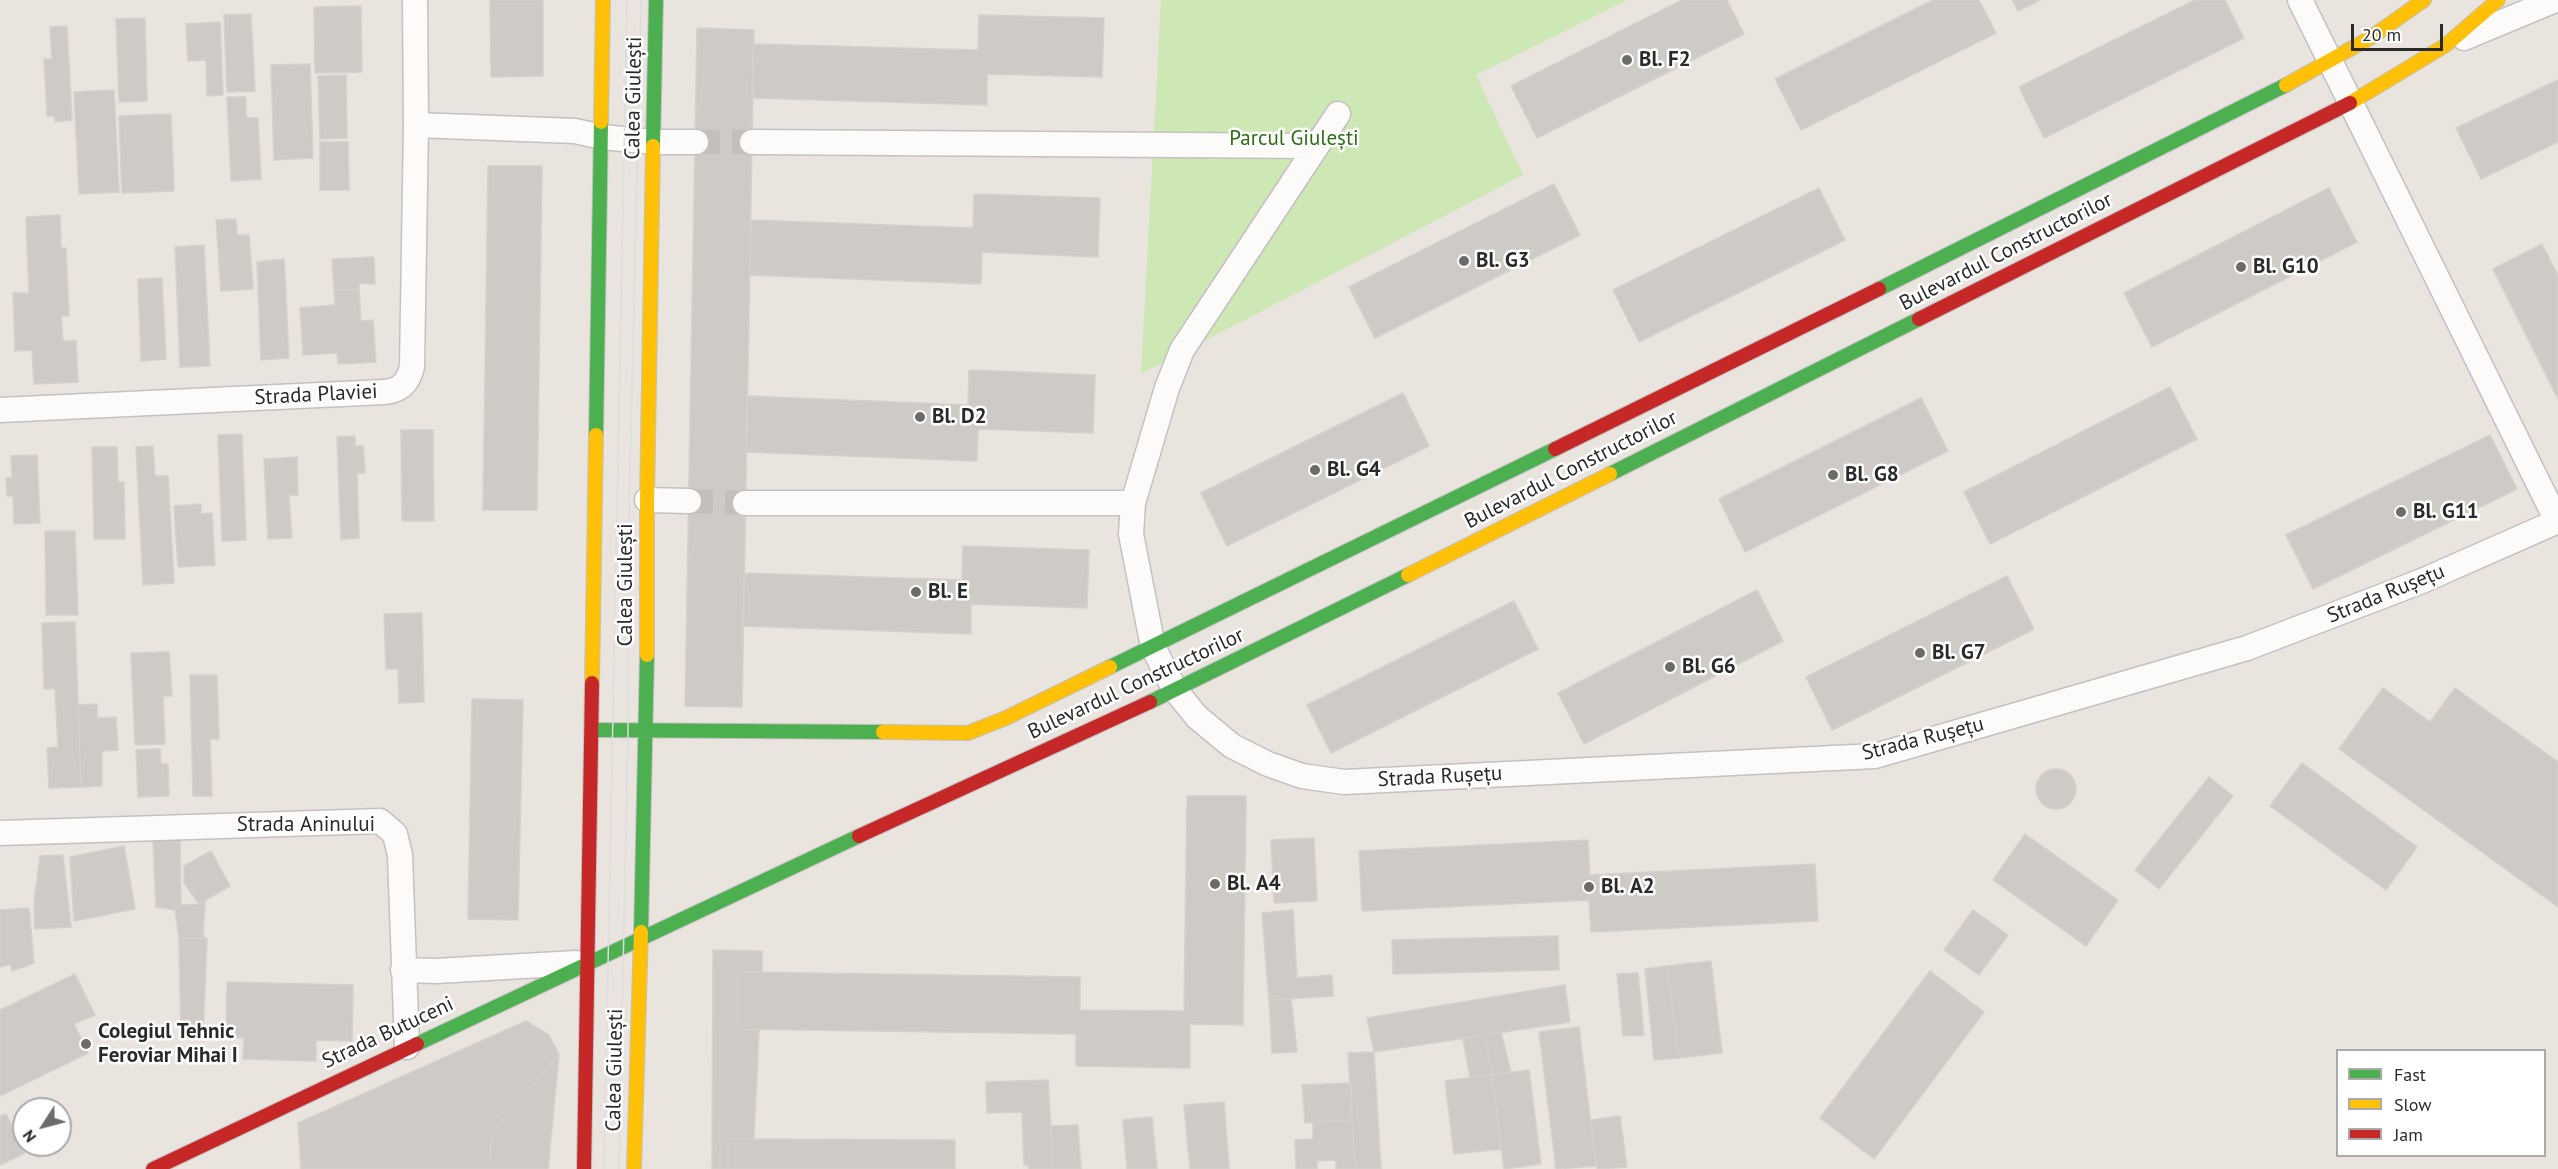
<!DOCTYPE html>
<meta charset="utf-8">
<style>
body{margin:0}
#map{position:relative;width:2558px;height:1169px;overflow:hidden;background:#eae4df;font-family:"PT Sans",sans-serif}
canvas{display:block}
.legend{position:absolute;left:2336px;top:1049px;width:210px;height:108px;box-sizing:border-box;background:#fff;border:2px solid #aaa;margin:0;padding:8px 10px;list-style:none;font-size:18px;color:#2a2a2a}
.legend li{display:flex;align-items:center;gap:12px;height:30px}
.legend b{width:30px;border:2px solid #aaa}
.north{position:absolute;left:12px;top:1097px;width:60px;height:60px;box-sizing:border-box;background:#fff;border:2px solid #aaa;border-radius:50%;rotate:234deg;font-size:16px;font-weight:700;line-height:24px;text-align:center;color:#2a2a2a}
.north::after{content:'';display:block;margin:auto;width:21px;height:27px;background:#6d6b69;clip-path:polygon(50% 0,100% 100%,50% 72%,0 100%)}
.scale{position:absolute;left:2351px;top:24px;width:92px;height:27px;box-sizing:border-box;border:3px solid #2a2a2a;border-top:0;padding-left:8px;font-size:18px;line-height:21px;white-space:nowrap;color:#2a2a2a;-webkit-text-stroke:4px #fff;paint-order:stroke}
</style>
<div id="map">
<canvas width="2558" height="1169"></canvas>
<ul class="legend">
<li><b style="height:8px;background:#4caf50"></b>Fast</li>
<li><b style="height:8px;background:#ffc107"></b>Slow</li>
<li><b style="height:8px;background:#c62828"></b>Jam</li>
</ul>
<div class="north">N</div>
<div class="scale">20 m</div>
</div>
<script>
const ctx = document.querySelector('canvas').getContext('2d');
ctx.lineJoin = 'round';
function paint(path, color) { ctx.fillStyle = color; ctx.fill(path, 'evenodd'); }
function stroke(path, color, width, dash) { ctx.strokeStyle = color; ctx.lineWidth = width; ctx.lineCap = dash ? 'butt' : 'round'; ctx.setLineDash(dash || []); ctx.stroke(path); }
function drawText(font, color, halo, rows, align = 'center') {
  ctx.font = font + ' "PT Sans",sans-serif'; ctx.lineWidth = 5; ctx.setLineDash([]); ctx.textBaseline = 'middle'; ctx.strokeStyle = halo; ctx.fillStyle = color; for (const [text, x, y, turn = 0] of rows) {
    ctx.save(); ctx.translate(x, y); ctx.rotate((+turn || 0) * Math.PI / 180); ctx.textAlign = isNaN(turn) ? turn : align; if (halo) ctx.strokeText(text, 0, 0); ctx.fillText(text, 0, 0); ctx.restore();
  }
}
const green = new Path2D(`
 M 1161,0 L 1627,0 L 1476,75 L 1523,175 L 1141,374 Z`);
const building = new Path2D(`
 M 490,0 L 543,0 L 543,76 L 491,77 Z
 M 1682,0 L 1727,0 L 1744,34 L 1537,138 L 1511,86 Z
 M 1933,0 L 1979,0 L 1996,33 L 1801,130 L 1775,79 Z
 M 2012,0 L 2040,0 L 2018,11 Z
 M 2195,0 L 2225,0 L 2244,38 L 2044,138 L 2019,87 Z
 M 361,6 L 362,72 L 315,73 L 314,7 Z
 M 251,14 L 255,91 L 227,92 L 224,15 Z
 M 979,15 L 1104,18 L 1102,77 L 987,74 L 987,105 L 752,98 L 753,44 L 978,50 Z
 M 145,18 L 147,101 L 119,102 L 116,19 Z
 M 220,22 L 223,95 L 207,96 L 206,60 L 188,61 L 186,24 Z
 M 67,26 L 72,120 L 55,122 L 55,116 L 47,116 L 44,59 L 52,59 L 50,27 Z
 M 697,28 L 754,30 L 742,707 L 685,706 Z
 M 310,64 L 313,158 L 274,160 L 271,65 Z
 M 346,75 L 347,138 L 320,139 L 318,76 Z
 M 2558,80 L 2558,142 L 2481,179 L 2456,128 Z
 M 114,90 L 119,192 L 79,194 L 74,92 Z
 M 227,97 L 246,97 L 246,118 L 258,118 L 261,179 L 231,181 Z
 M 171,114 L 174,191 L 122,193 L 119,116 Z
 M 320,142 L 348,142 L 349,190 L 320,190 Z
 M 488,166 L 542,166 L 537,510 L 483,510 Z
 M 1554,184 L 1580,235 L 1375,338 L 1349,287 Z
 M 1819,188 L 1845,240 L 1639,342 L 1613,290 Z
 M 2329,188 L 2357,242 L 2152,347 L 2124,293 Z
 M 974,194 L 1100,198 L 1098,257 L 982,252 L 981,284 L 749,275 L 751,220 L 973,228 Z
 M 60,215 L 61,248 L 66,248 L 69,316 L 61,316 L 63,341 L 76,341 L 78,382 L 34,384 L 32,350 L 15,351 L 13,293 L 29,293 L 26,217 Z
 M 236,219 L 237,235 L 249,235 L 253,289 L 221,291 L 216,220 Z
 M 2542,244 L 2558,276 L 2558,399 L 2493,269 Z
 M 204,245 L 210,366 L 180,367 L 175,247 Z
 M 374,257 L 375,284 L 359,283 L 359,289 L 334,290 L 332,259 Z
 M 284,259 L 289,358 L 261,360 L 257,262 Z
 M 162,278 L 166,359 L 141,361 L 138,279 Z
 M 359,289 L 361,321 L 373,320 L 376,362 L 338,364 L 337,353 L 303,355 L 300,308 L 335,305 L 334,290 Z
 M 969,370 L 1095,375 L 1093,433 L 978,429 L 977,461 L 746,452 L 747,396 L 968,405 Z
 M 2170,387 L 2197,439 L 1990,544 L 1964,492 Z
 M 1403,393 L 1429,446 L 1227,546 L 1201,493 Z
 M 1921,398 L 1948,451 L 1745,552 L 1719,499 Z
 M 401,430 L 433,430 L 434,521 L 402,521 Z
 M 242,434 L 246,540 L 222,541 L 218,435 Z
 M 2490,435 L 2517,489 L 2313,589 L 2286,535 Z
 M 355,436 L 355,446 L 363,446 L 365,473 L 357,473 L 359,538 L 341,539 L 337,437 Z
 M 153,446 L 155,476 L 168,476 L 174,583 L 143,585 L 136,447 Z
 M 92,447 L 117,447 L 118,482 L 124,482 L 125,539 L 94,539 Z
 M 37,455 L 40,523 L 14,524 L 13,496 L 7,496 L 6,478 L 12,478 L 11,456 Z
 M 297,457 L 298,495 L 289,495 L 292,538 L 268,539 L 264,459 Z
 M 201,504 L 201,514 L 212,513 L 215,565 L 178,567 L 174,506 Z
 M 45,531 L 75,531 L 78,615 L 46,615 Z
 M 963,546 L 1089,550 L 1087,608 L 971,604 L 971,634 L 743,626 L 744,573 L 962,580 Z
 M 2007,576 L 2034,629 L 1832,730 L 1806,677 Z
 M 1757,590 L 1783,641 L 1584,744 L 1558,693 Z
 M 1514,601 L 1538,649 L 1331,753 L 1307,705 Z
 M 422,613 L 424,702 L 399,703 L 398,669 L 386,669 L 384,614 Z
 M 75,622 L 81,787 L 49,788 L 47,748 L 58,747 L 55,689 L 44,689 L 42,623 Z
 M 169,652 L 172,696 L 163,696 L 165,744 L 135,745 L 131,653 Z
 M 190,675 L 217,675 L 219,739 L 210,739 L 212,796 L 193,796 Z
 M 2383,688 L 2430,722 L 2455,688 L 2558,762 L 2558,907 L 2339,749 Z
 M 472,699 L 523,700 L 518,920 L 468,919 Z
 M 97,704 L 97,718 L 116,717 L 118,750 L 102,751 L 102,786 L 81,787 L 78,705 Z
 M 160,749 L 161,764 L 168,764 L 169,796 L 138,797 L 136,750 Z
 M 2302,763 L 2417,847 L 2386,890 L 2270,806 Z
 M2036 789a20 20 0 1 1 40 0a20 20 0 1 1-40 0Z
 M 2209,777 L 2233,796 L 2159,889 L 2135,870 Z
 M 1187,796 L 1246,796 L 1243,1025 L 1190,1024 L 1190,1068 L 1076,1066 L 1076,1034 L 738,1029 L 738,972 L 1080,977 L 1080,1010 L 1184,1011 Z
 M 2025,834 L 2118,900 L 2086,946 L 1993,880 Z
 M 180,838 L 181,905 L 175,910 L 156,907 L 153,841 Z
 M 1314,838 L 1317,901 L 1274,903 L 1271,840 Z
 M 1588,840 L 1590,875 L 1815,864 L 1818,921 L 1591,932 L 1589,900 L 1362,911 L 1359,851 Z
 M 124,846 L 135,909 L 74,921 L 70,857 Z
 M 211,851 L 230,886 L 199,904 L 184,883 L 184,866 Z
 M 63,855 L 71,927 L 35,929 L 34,902 L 40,856 Z
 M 205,901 L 203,938 L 179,939 L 175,910 L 181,905 L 199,904 Z
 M 29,908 L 34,963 L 12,971 L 11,964 L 0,967 L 0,910 Z
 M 1293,910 L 1297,978 L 1332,975 L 1333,996 L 1269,1000 L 1262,913 Z
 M 1973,910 L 2008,935 L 1979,975 L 1944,950 Z
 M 1558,936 L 1559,970 L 1393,974 L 1392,940 Z
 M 203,938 L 207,938 L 203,1033 L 181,1034 L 179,939 Z
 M 713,950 L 762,951 L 762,972 L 738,972 L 738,1029 L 759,1030 L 754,1139 L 728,1139 L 728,1169 L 712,1169 Z
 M 1711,961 L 1722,1053 L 1679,1058 L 1667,966 Z
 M 1667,966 L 1679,1058 L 1654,1060 L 1645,969 Z
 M 1930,971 L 1984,1012 L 1874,1159 L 1820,1118 Z
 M 1638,973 L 1644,1035 L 1623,1036 L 1617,974 Z
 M 75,974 L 95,1015 L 74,1024 L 88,1053 L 0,1096 L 0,1010 Z
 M 227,982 L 353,985 L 352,1041 L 316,1040 L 316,1061 L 243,1059 L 244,1038 L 226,1037 Z
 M 1565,985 L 1570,1022 L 1374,1052 L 1367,1018 Z
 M 1291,999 L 1297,1052 L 1272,1053 L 1269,1000 Z
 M 526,1021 L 549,1035 L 559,1054 L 491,1134 L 490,1169 L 301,1169 L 298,1123 Z
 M 1579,1027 L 1596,1166 L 1556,1169 L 1539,1032 Z
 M 1501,1032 L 1511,1072 L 1492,1075 L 1485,1035 Z
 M 1485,1035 L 1492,1075 L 1470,1078 L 1463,1038 Z
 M 1374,1052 L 1381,1169 L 1355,1169 L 1348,1053 Z
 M 559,1054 L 548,1169 L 490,1169 L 491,1134 Z
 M 1529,1070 L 1541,1164 L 1504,1169 L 1492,1075 Z
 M 1492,1075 L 1502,1149 L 1454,1154 L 1445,1081 Z
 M 1048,1080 L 1053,1169 L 1029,1169 L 1029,1165 L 1024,1165 L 1022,1112 L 987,1113 L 986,1082 Z
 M 1351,1083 L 1352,1120 L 1305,1123 L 1302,1085 Z
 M 1224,1102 L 1229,1169 L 1190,1169 L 1184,1105 Z
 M 6,1114 L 25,1153 L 0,1165 L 0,1116 Z
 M 1620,1116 L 1627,1167 L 1597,1169 L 1591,1120 Z
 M 1152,1117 L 1157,1169 L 1127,1169 L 1123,1120 Z
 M 1352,1120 L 1355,1169 L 1336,1169 L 1336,1160 L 1317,1161 L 1317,1169 L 1296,1169 L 1295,1140 L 1313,1139 L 1313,1122 Z
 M 1078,1125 L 1081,1169 L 1053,1169 L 1051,1126 Z
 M 728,1139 L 955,1140 L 955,1169 L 728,1169 Z`);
const streetTunnel = new Path2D(`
 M 696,142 L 752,142
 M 689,501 L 745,503`);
const street = new Path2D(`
 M 2300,0 L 2557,521
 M 2464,38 L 2555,0
 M 1338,114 L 1182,350 L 1167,388 L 1133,503 L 1131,534 L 1153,647 L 1175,690 L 1197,717 L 1232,746 L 1268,764 L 1302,776 L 1344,782 L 1875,756 L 2247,648 L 2422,581 L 2558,521
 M 416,125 L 575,131 L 602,137 L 654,142 L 696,142
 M 752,142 L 1317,146
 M 0,410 L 384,392 C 400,391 408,383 412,367 L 416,125 L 415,0
 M 647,500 L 689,501
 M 745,503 L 1133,503
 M 0,833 L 380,821 L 395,834 L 400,855 L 407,1047
 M 403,970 L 436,971 L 576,963`);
const fast = new Path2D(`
 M 653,146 L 656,0
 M 1879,289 L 2286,85
 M 596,435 L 601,122
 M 1610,474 L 1919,319
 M 1110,667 L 1555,449
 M 1150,702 L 1408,575
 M 592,730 L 883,732
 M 641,932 L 647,655
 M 417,1044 L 859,836`);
const slow = new Path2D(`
 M 2286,85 L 2370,38 L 2424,0
 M 2350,103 L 2446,45 L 2498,0
 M 601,122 L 603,0
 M 1408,575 L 1610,474
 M 647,655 L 647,500 L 653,146
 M 592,683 L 596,435
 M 883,732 L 968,733 L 1006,718 L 1110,667
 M 634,1169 L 641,932`);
const jam = new Path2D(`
 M 1919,319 L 2350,103
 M 1555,449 L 1879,289
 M 859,836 L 1150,702
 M 153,1169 L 417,1044
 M 584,1169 L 592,683`);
const tram = new Path2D(`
 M 604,1169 L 627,0
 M 619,1169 L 628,729 L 628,559 L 641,0`);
const markers = [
 [1627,60,6,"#6d6b69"],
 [1464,261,6,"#6d6b69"],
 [2241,267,6,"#6d6b69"],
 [920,417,6,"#6d6b69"],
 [1315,470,6,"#6d6b69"],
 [1833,475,6,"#6d6b69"],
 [2401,512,6,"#6d6b69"],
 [916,592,6,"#6d6b69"],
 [1920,653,6,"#6d6b69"],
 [1670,667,6,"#6d6b69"],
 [1215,884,6,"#6d6b69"],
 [1589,887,6,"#6d6b69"],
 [86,1044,6,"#6d6b69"]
];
const poiNames = [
 ["Bl. F2",1639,60],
 ["Bl. G3",1476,261],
 ["Bl. G10",2253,267],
 ["Bl. D2",932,417],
 ["Bl. G4",1327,470],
 ["Bl. G8",1845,475],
 ["Bl. G11",2413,512],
 ["Bl. E",928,592],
 ["Bl. G7",1932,653],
 ["Bl. G6",1682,667],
 ["Bl. A4",1227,884],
 ["Bl. A2",1601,887],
 ["Colegiul Tehnic",98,1032],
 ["Feroviar Mihai I",98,1056]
];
const streetNames = [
 ["Calea Giulești",634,98,-89],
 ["Bulevardul Constructorilor",2006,252,-27],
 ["Strada Plaviei",316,395,-3],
 ["Bulevardul Constructorilor",1571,470,-27],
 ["Calea Giulești",626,585,-90],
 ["Strada Rușețu",2386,594,-22],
 ["Bulevardul Constructorilor",1136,684,-25],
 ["Strada Rușețu",1923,739,-14],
 ["Strada Rușețu",1440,777,-3],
 ["Strada Aninului",306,825],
 ["Strada Butuceni",388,1033,-25],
 ["Calea Giulești",615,1070,-89]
];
const parkNames = [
 ["Parcul Giulești",1294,139]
];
paint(green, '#cde7b5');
paint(building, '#cecac6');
stroke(building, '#d4d0cb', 1.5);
stroke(streetTunnel, '#c4bfbb', 24, [24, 12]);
stroke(street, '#c3c1c1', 27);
stroke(fast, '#c3c1c1', 16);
stroke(slow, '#c3c1c1', 16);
stroke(jam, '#c3c1c1', 16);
stroke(street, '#fcfbfa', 24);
stroke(fast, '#4caf50', 14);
stroke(slow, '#ffc107', 14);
stroke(jam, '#c62828', 14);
stroke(tram, '#dddddf', 1.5);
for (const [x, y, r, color] of markers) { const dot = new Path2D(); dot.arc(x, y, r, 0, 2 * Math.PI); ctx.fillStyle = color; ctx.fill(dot); stroke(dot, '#fff', 2); }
drawText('bold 21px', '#2a2a2a', '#fff', poiNames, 'left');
drawText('21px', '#2a2a2a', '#fff', streetNames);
drawText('21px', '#2c6e14', '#fff', parkNames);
</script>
